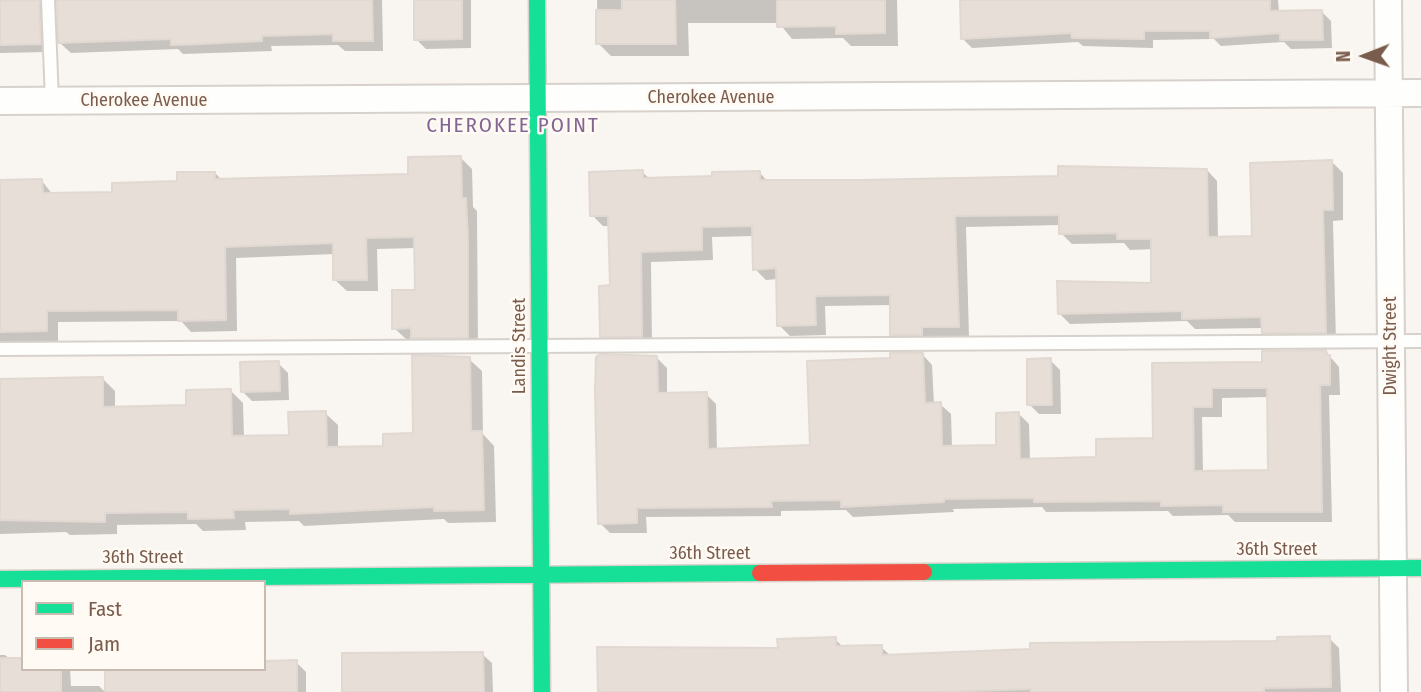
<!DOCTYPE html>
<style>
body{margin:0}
#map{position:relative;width:1421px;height:692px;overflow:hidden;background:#f9f5f0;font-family:"Fira Sans Condensed",sans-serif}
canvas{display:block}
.legend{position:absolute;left:21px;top:580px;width:245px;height:91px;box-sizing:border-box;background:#fffaf3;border:2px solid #cabbb1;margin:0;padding:9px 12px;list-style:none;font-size:21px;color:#7a5c4d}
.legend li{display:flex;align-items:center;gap:14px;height:35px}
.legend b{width:35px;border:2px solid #cabbb1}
.north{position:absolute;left:1330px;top:21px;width:70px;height:70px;-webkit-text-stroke:5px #fffaf3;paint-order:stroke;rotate:269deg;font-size:19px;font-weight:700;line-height:28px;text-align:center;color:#7a5c4d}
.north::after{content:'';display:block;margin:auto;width:24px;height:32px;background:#7a5c4d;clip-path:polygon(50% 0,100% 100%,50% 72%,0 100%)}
</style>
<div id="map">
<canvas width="1421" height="692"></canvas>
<ul class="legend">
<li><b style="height:9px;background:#16e098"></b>Fast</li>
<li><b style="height:9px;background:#f24e42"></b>Jam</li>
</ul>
<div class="north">N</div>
</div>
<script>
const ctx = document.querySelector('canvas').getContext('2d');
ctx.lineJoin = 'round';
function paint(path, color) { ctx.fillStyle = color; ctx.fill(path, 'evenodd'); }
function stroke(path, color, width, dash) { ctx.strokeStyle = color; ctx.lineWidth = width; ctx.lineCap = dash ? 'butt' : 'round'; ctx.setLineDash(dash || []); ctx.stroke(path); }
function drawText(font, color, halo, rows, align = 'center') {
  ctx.font = font + ' "Fira Sans Condensed",sans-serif'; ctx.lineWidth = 5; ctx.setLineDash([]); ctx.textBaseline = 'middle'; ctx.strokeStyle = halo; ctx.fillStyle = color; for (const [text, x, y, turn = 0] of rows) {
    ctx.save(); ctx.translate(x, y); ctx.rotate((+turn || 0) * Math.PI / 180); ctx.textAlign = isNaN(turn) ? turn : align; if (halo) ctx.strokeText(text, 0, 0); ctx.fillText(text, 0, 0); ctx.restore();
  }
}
const shadow = new Path2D(`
 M 0,0 L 39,2 L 47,11 L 49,52 L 0,53 Z
 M 58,0 L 382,0 L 383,51 L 345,51 L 338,45 L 271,46 L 272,51 L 183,54 L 178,49 L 71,53 L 60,43 Z
 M 416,0 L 471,0 L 471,48 L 426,49 L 416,39 Z
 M 597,0 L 897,0 L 898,46 L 851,46 L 843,38 L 792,39 L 779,23 L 688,23 L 689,56 L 611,56 L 598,43 Z
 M 962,0 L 1278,0 L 1279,12 L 1322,12 L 1331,21 L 1332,48 L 1291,49 L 1284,42 L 1221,46 L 1214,39 L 1153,40 L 1153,48 L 1083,46 L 1078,42 L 972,48 L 962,38 Z
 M 461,158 L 472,169 L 473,207 L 477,211 L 478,348 L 425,349 L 415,339 L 406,339 L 394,328 L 417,291 L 416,248 L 377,249 L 378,291 L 347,291 L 335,280 L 335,254 L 236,258 L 237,331 L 191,332 L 181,321 L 58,322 L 58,342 L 0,341 L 0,181 L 42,181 L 53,195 L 114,194 L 179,183 L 215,173 L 222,180 L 410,176 Z
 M 1332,162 L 1343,173 L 1343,220 L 1333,221 L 1336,343 L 1274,343 L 1263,332 L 1263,328 L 1195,329 L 1187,321 L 1070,324 L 1059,313 L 1153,285 L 1153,249 L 1130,250 L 1124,243 L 1072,244 L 1061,233 L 1061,225 L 966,227 L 969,337 L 932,338 L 932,345 L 903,345 L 892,334 L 892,305 L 825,306 L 826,335 L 790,336 L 779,325 L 778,279 L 766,280 L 755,269 L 754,236 L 712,237 L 713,260 L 651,262 L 652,347 L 613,347 L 602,336 L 612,287 L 610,226 L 603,226 L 592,215 L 642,172 L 650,179 L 760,173 L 768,182 L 1060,178 L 1207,170 L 1217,181 L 1218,239 L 1253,238 Z
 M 1326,352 L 1339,367 L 1340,395 L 1329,395 L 1332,522 L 1235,522 L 1228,515 L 1173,516 L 1168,511 L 1046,512 L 1042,507 L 953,509 L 954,512 L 853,517 L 846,510 L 781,511 L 781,516 L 646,517 L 647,533 L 610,533 L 600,523 L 657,358 L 667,368 L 667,394 L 706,394 L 716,404 L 717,450 L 812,446 L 892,360 L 922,354 L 932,365 L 934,404 L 940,404 L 951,414 L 952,447 L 998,447 L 1019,414 L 1029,424 L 1030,460 L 1098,459 L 1155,440 L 1154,364 L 1264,364 ZM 1269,397 L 1270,472 L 1203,473 L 1202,417 L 1222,417 L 1222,398 Z
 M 469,359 L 482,371 L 483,434 L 494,446 L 496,522 L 448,523 L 444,519 L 304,526 L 299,521 L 245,522 L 246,530 L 203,531 L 196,524 L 117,525 L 117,534 L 70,535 L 66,532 L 0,534 L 0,380 L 102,378 L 115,391 L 115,408 L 188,407 L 231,391 L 243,403 L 244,437 L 290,436 L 325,413 L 338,425 L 338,449 L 385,448 L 415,435 Z
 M 1050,360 L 1060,370 L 1061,414 L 1039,414 L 1029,404 Z
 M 278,363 L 288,373 L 289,400 L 252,401 L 242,391 Z
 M 1329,638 L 1339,648 L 1341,692 L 600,692 L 835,639 L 844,648 L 881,647 L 891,656 L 1279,643 Z
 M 482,654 L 492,663 L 493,692 L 344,692 Z
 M 0,655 L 5,655 L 23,669 L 70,669 L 71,686 L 99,686 L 105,692 L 0,692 Z
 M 296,662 L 306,672 L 306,692 L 107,692 Z`);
const building = new Path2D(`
 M 39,0 L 41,44 L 0,45 L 0,1 Z
 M 57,0 L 372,0 L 373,41 L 333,41 L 333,34 L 262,36 L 262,41 L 200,44 L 171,45 L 171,39 L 58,43 Z
 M 414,0 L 462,0 L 462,39 L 414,40 Z
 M 622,0 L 675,0 L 676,44 L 596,44 L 596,10 L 622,10 Z
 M 777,0 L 885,0 L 885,33 L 836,34 L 836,26 L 777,27 Z
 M 960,0 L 1270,0 L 1270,11 L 1322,10 L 1323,40 L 1280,40 L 1280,33 L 1210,38 L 1210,31 L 1144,31 L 1144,39 L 1072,38 L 1071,33 L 961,39 Z
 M 461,156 L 462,198 L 466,198 L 468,240 L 468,338 L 411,338 L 411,328 L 392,329 L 392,290 L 415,290 L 414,237 L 366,238 L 367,280 L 333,280 L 333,243 L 225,247 L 226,320 L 178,321 L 178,310 L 47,311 L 47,331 L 0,332 L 0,180 L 42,179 L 43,193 L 112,192 L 112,183 L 177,181 L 177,172 L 215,172 L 215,179 L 408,174 L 408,157 Z
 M 1332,160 L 1333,210 L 1323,210 L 1326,333 L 1262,333 L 1261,317 L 1182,319 L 1182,311 L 1058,314 L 1057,281 L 1151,283 L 1151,239 L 1117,239 L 1117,233 L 1059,234 L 1059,215 L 955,216 L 959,327 L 922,327 L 922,335 L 890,335 L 890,295 L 815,296 L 816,325 L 777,326 L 776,268 L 753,270 L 752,226 L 702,227 L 702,250 L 641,252 L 642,337 L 600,337 L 599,286 L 610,285 L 608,216 L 590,216 L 589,172 L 643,170 L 643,178 L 712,176 L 712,172 L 760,171 L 760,180 L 862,180 L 1058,176 L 1058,166 L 1207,169 L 1208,237 L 1252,236 L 1250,163 Z
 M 1326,350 L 1327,355 L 1330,355 L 1330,385 L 1320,385 L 1322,512 L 1223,512 L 1223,505 L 1161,506 L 1161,501 L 1034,502 L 1034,498 L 944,499 L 944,502 L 841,507 L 841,500 L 771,501 L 772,507 L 637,508 L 637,523 L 598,524 L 595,391 L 596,357 L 600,354 L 657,356 L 658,393 L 707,392 L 708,449 L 810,445 L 807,361 L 890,358 L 890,353 L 923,353 L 925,403 L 941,402 L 942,446 L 996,445 L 996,413 L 1019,412 L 1020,459 L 1096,457 L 1096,439 L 1153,438 L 1152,363 L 1262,362 L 1262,351 ZM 1212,388 L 1267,388 L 1268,470 L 1194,471 L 1193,407 L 1212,407 Z
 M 412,355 L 470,357 L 471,431 L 482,431 L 484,510 L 434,511 L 434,507 L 290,514 L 290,509 L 233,510 L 234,518 L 188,519 L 188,512 L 105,513 L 105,522 L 0,520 L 0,379 L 103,377 L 103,407 L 186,405 L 186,390 L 231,389 L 232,436 L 289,435 L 288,412 L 326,411 L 327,447 L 383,446 L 383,434 L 413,433 Z
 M 1051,358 L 1052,405 L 1027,405 L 1027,359 Z
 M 279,361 L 280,391 L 241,392 L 240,362 Z
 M 1330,636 L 1331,687 L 1264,688 L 1264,692 L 1031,692 L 1031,689 L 938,692 L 598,692 L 597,647 L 778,648 L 777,639 L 836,637 L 836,646 L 882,645 L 882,655 L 1030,649 L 1030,643 L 1277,641 L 1277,637 Z
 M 483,652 L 484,692 L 342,692 L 342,653 Z
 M 0,658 L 23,658 L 23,669 L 61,669 L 61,692 L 0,692 Z
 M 297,660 L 297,692 L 105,692 L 105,669 L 264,669 L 264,661 Z`);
const lane = new Path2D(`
 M 48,0 L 52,101
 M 0,349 L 1421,341`);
const street = new Path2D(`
 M 1388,0 L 1394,692
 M 0,101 L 1421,93`);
const fast = new Path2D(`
 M 537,0 L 542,692
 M 924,572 L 1421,568
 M 0,579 L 760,573`);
const jam = new Path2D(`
 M 760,573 L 924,572`);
const streetNames = [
 ["Cherokee Avenue",711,98],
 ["Cherokee Avenue",144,101],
 ["Landis Street",520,346,-90],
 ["Dwight Street",1391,346,-90],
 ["36th Street",1277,550],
 ["36th Street",710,554],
 ["36th Street",143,558]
];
const quarterNames = [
 ["CHEROKEE POINT",513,126]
];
paint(shadow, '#0003');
paint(building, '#e6ded7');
stroke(building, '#e2d8d2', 2);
stroke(lane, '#d7d1cb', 16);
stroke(street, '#d7d1cb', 30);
stroke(fast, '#d9d2cb', 19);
stroke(jam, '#d9d2cb', 19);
stroke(lane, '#fefefd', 12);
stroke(street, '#fefefd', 26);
stroke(fast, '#16e098', 16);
stroke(jam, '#f24e42', 16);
drawText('18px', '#7a5c4d', '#fffaf3', streetNames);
ctx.letterSpacing = '2px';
drawText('21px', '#846695', '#fffaf3', quarterNames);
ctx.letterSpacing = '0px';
</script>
